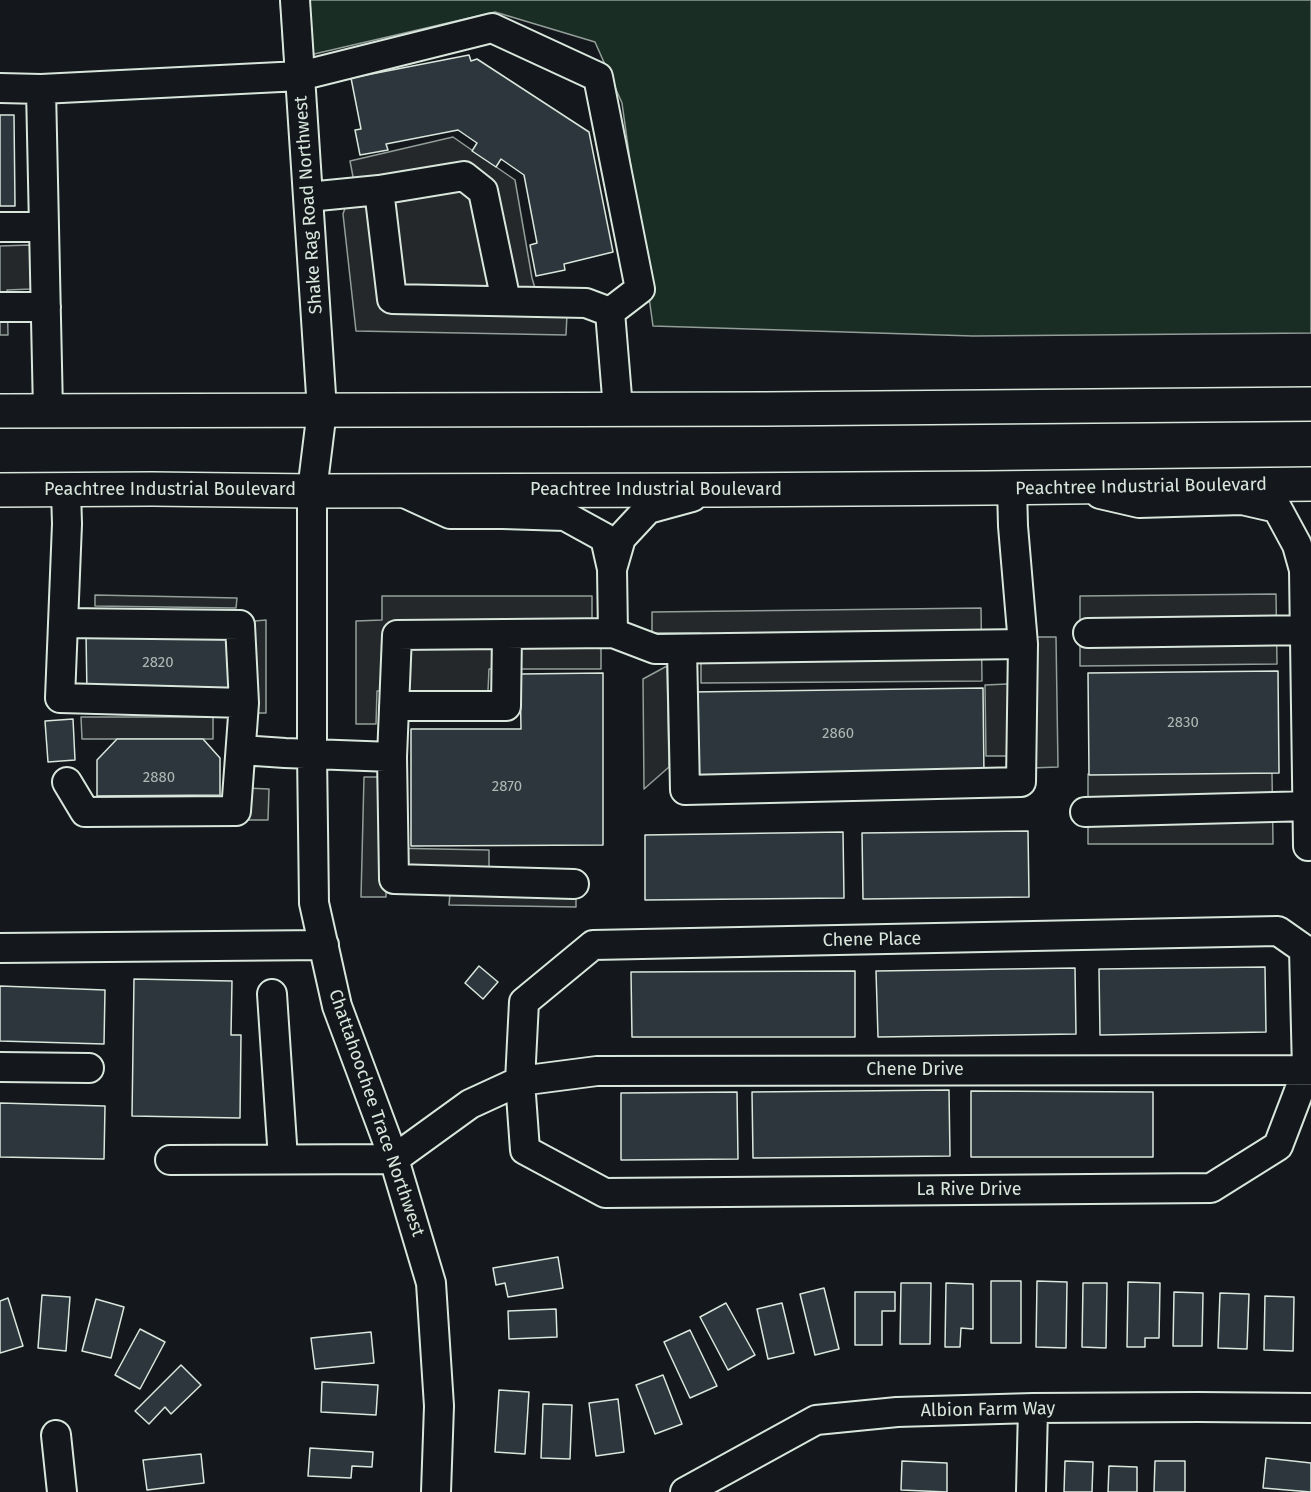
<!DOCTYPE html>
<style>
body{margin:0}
canvas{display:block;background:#14181c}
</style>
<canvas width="1311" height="1492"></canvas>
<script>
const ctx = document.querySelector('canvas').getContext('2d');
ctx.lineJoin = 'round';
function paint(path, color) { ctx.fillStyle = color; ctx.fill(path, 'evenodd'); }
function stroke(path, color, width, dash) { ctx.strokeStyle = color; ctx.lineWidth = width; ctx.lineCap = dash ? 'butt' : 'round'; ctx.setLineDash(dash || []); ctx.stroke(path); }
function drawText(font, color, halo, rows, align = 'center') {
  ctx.font = font + ' "Fira Sans",sans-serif'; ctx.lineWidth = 4.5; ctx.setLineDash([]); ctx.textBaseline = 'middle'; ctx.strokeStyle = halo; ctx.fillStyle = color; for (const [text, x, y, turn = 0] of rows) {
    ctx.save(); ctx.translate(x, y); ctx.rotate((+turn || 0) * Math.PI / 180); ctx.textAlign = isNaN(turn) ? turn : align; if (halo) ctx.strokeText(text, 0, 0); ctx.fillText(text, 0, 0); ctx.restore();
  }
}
const green = new Path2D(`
 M 280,0 L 1311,0 L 1311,333 L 973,336 L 653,326 L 622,103 L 595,42 L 495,12 L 284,61 Z`);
const parking = new Path2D(`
 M 453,137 L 515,180 L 532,278 L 542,312 L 567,314 L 566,335 L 356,331 L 343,214 L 354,182 L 350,161 Z
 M 30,245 L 31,289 L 7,290 L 8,335 L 0,335 L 0,246 Z
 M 1276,594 L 1277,664 L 1080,666 L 1080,596 Z
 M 95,595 L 237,598 L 236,608 L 95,606 Z
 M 382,596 L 592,596 L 592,645 L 601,649 L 601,669 L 489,669 L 488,691 L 377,691 L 376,724 L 356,724 L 356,621 L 382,620 Z
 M 981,608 L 982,681 L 701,683 L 701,633 L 652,633 L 652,612 Z
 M 266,620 L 266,713 L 254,713 L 255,621 Z
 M 1030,637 L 1056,637 L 1058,767 L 1031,768 L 1031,756 L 986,756 L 985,685 L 1030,683 Z
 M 667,666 L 669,767 L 644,789 L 643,679 Z
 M 81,717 L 213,717 L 213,739 L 82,739 Z
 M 1272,773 L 1273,844 L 1088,844 L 1088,774 Z
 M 364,777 L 387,777 L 386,848 L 489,850 L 489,875 L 386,873 L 386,897 L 361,897 Z
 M 246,788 L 269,789 L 268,820 L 246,820 Z
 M 450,893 L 576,895 L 576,907 L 449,905 Z`);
const building = new Path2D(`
 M 469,55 L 471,61 L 477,59 L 589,132 L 613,252 L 564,264 L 565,270 L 536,276 L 530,245 L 537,243 L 524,175 L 501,159 L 496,167 L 472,151 L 477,143 L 458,130 L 386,144 L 388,150 L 360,155 L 355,130 L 361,129 L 351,78 Z
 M 0,115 L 14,115 L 15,206 L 0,206 Z
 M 229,631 L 229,694 L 87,695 L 86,633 Z
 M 1278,671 L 1279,773 L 1089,775 L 1088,673 Z
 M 603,673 L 603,845 L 411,846 L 411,729 L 521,729 L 520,674 Z
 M 983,688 L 984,776 L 693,780 L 691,692 Z
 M 73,719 L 75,760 L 48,762 L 45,721 Z
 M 117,739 L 203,739 L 220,758 L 220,795 L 97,796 L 97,760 Z
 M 1028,831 L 1029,897 L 863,899 L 862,833 Z
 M 843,832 L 844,898 L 645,900 L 645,835 Z
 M 479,966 L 498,982 L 483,999 L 465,983 Z
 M 1265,967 L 1266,1032 L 1100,1035 L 1099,969 Z
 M 1075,968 L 1076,1034 L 878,1037 L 876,971 Z
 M 855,971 L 855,1037 L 632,1037 L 631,972 Z
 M 134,979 L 232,981 L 231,1035 L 241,1035 L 240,1118 L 132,1116 Z
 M 0,986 L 105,990 L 104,1044 L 0,1041 Z
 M 949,1090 L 950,1156 L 753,1158 L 752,1092 Z
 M 971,1091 L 1153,1092 L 1153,1157 L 971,1157 Z
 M 737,1092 L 738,1159 L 621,1160 L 621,1093 Z
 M 0,1103 L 105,1106 L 104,1159 L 0,1157 Z
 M 558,1257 L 563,1288 L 508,1297 L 505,1283 L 496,1285 L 493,1268 Z
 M 991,1281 L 1021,1281 L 1021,1343 L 991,1343 Z
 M 1037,1281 L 1067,1282 L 1066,1348 L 1036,1347 Z
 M 1128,1282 L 1160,1283 L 1159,1338 L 1145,1338 L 1145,1347 L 1127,1347 Z
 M 901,1283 L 931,1283 L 930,1344 L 900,1344 Z
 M 946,1283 L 973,1284 L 973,1329 L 961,1328 L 960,1347 L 945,1347 Z
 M 1083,1283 L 1107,1283 L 1106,1348 L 1082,1347 Z
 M 824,1288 L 839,1349 L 815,1355 L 800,1294 Z
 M 855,1292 L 895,1292 L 895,1311 L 882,1311 L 882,1345 L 855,1345 Z
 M 1174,1292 L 1203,1293 L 1202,1346 L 1173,1346 Z
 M 1220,1293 L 1249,1294 L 1247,1349 L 1218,1348 Z
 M 42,1295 L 70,1297 L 66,1351 L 38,1348 Z
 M 1265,1296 L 1294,1297 L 1293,1351 L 1264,1350 Z
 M 8,1298 L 23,1346 L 0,1353 L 0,1301 Z
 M 96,1299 L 124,1307 L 111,1358 L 82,1351 Z
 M 726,1303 L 755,1355 L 728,1370 L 700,1317 Z
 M 782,1303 L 794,1353 L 768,1359 L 757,1309 Z
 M 556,1309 L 557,1337 L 509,1339 L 508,1311 Z
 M 140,1329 L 165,1342 L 140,1389 L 115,1375 Z
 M 690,1330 L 717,1386 L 690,1398 L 664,1342 Z
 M 371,1332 L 374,1363 L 315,1369 L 311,1338 Z
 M 181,1365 L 201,1385 L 171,1414 L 165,1407 L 149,1424 L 135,1411 Z
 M 663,1375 L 682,1424 L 655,1434 L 636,1385 Z
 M 322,1382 L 378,1385 L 376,1415 L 321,1412 Z
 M 499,1390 L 529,1392 L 525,1454 L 495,1452 Z
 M 618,1399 L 624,1452 L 596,1456 L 589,1403 Z
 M 543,1404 L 572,1405 L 570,1459 L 541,1458 Z
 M 310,1448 L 373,1452 L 372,1467 L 352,1466 L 351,1478 L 308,1476 Z
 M 201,1454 L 204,1483 L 147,1490 L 143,1460 Z
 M 1266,1458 L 1311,1463 L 1311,1492 L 1263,1488 Z
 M 902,1461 L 947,1463 L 947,1492 L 901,1490 Z
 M 1065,1461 L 1093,1462 L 1092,1492 L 1064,1492 Z
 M 1155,1461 L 1185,1461 L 1185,1492 L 1154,1492 Z
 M 1109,1466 L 1137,1467 L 1137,1492 L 1108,1492 Z`);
const minor = new Path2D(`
 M 295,0 L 322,410 L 312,491 L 312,754 L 314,903 L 337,1006 L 394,1159 L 431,1283 L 439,1406 L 436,1492
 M 0,88 L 41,89
 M 379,190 L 464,176 L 483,191 L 506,301
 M 308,197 L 379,190 L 392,299 L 586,303 L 610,312
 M 0,227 L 44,227
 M 0,307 L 46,307
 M 48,411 L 41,89 L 300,76 L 492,28 L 598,77 L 640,289 L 610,312 L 618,409
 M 66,490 L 67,524 L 60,698 L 244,703 L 236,811 L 85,812 L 67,782
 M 400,491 L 450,514 L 503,514 L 565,516 L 605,538 L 612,569 L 613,633
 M 1100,494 L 1139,503 L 1242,500 L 1277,508 L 1297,545 L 1304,570 L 1308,846
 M 612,569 L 621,538 L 648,509 L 692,497
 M 63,623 L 240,625 L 244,703
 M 1088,633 L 1311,630
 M 682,649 L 685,790 L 1021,782 L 1023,644
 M 394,706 L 506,706 L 507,634
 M 241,750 L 285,753 L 392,757 L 397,635 L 613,633 L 655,649 L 1023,644 L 1013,526 L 1012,488
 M 392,757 L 394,879 L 574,884
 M 1085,812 L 1311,806
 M 0,948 L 324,945
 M 1304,949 L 1307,1070 L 1278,1146 L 1211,1188 L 605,1193 L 525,1150 L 520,1081 L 524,1002 L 593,945 L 1278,931 L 1311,954
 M 272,994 L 283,1159
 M 0,1067 L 89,1068
 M 170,1160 L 394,1159 L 470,1104 L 520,1081 L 597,1071 L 1311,1070
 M 56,1435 L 62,1492
 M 685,1492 L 816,1420 L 897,1412 L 1033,1408 L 1198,1407 L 1311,1408
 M 1031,1492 L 1033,1408`);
const highway = new Path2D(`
 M 0,411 L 766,409 L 1311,404
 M 0,490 L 152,489 L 312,491 L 717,490 L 987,488 L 1311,484`);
const numberNames = [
 ["2820",158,663],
 ["2830",1183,723],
 ["2860",838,734],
 ["2880",159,778],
 ["2870",507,787]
];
const streetNames = [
 ["Shake Rag Road Northwest",309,205,-94],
 ["Peachtree Industrial Boulevard",1141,487,-1],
 ["Peachtree Industrial Boulevard",170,490],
 ["Peachtree Industrial Boulevard",656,490],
 ["Chene Place",872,940,-1],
 ["Chene Drive",915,1070],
 ["Chattahoochee Trace Northwest",376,1113,71],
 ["La Rive Drive",969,1190],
 ["Albion Farm Way",988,1410,-1]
];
paint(green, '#1a2d24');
stroke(green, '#939e99', 1.5);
paint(parking, '#24282b');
stroke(parking, '#939e99', 1.5);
paint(building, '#2c363c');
stroke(building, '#d8e6dc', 1.5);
stroke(minor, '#d8e6dc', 32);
stroke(highway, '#d8e6dc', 36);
stroke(minor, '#14181c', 28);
stroke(highway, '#14181c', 33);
drawText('15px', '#adbab4', null, numberNames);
drawText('18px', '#d8e6dc', '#14181c', streetNames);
</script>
